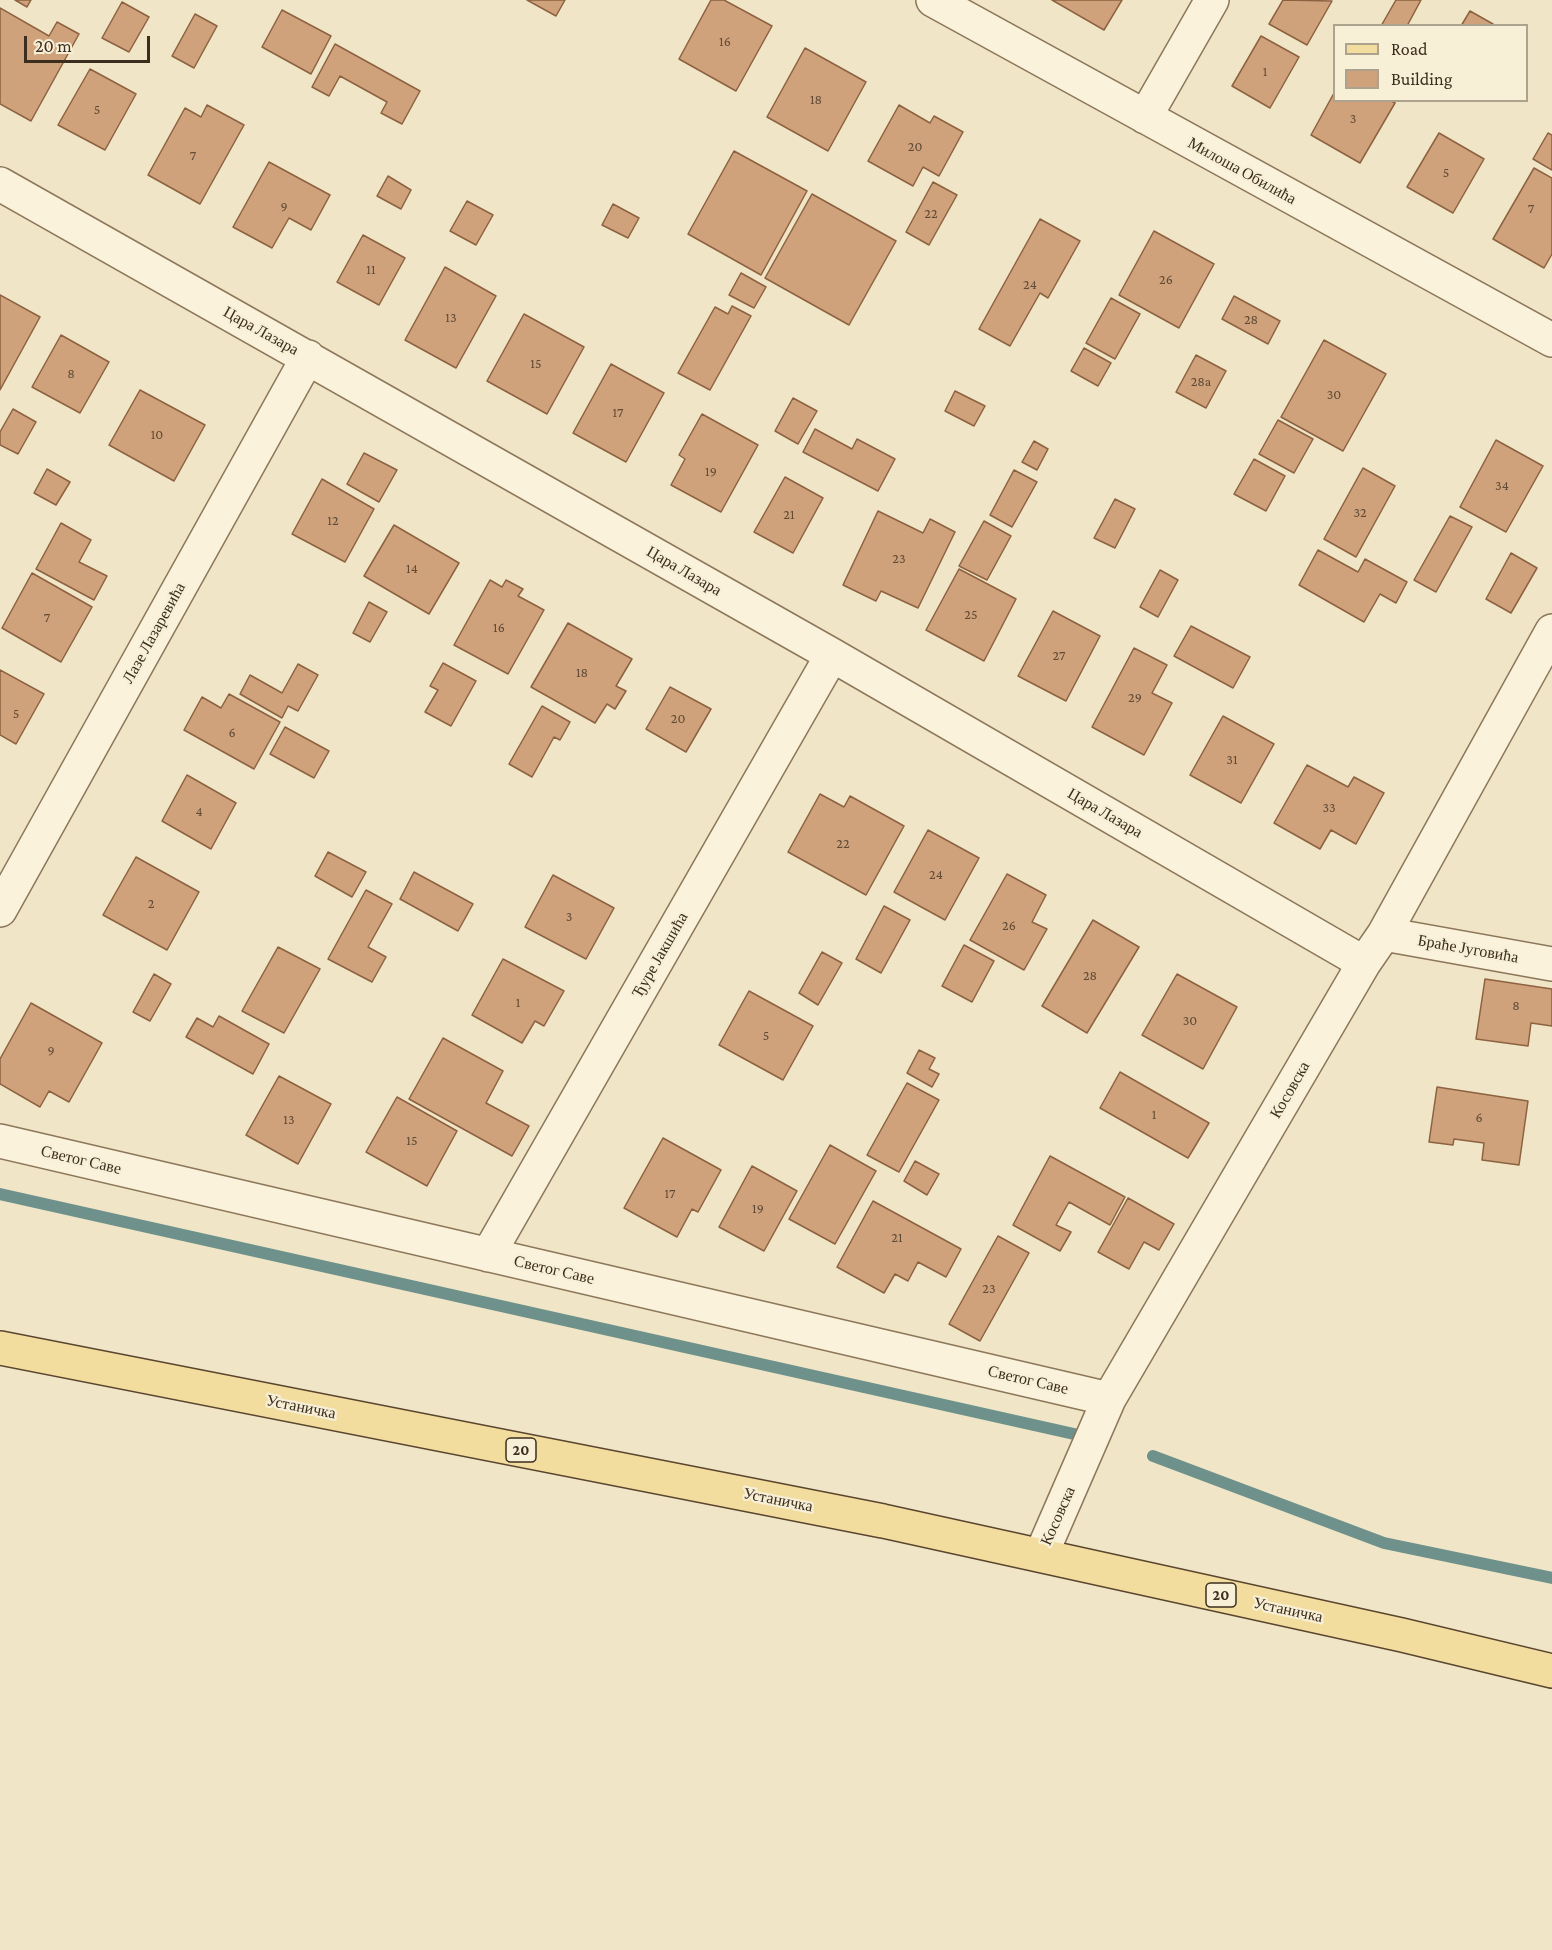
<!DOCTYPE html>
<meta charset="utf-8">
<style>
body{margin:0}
#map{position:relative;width:1552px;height:1950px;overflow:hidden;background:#f0e5c6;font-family:"Crimson Pro",serif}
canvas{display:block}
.legend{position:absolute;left:1333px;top:24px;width:195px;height:78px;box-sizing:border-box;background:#f7efd6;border:2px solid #aca28d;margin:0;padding:8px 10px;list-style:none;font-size:18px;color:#3c2e1f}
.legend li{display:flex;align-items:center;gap:12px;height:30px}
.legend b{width:30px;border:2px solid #aca28d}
.scale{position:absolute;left:24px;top:36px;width:126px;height:27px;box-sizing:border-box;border:3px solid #3c2e1f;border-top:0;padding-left:8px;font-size:18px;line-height:21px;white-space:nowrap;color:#3c2e1f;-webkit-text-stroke:4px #f7efd6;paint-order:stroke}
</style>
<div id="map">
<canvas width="1552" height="1950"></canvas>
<ul class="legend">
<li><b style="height:8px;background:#f3dd9e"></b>Road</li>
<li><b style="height:16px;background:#cfa27b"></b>Building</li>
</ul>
<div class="scale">20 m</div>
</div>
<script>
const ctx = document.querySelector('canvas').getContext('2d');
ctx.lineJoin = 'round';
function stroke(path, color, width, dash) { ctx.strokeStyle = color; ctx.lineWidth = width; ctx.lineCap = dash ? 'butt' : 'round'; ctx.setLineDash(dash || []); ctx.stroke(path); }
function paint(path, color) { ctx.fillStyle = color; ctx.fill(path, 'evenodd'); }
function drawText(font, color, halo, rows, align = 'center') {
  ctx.font = font + ' "Crimson Pro",serif'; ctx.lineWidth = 4.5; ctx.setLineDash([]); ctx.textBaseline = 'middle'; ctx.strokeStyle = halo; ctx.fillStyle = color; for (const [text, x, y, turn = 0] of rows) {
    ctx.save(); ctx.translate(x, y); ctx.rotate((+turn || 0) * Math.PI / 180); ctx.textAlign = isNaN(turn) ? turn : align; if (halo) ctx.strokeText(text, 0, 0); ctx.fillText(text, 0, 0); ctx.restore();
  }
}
const stream = new Path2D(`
 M 0,1194 L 1083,1436
 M 1153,1456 L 1384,1543 L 1552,1578`);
const building = new Path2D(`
 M 15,0 L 31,0 L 27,7 Z
 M 527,0 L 565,0 L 556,16 Z
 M 711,0 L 724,0 L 772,26 L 736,91 L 679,59 Z
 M 1052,0 L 1122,0 L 1104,30 Z
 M 1283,0 L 1332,1 L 1307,45 L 1269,24 Z
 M 1396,0 L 1421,0 L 1407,26 L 1381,26 Z
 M 122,2 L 149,17 L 129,52 L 102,38 Z
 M 0,8 L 49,36 L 57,22 L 79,34 L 31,121 L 0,104 Z
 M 282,10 L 331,36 L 311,74 L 262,47 Z
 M 1470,11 L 1493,24 L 1492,26 L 1461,26 Z
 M 195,14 L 217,26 L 194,68 L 172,56 Z
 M 1261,36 L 1299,57 L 1270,108 L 1232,86 Z
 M 335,44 L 420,91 L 402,124 L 381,113 L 387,102 L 340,76 L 329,96 L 312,87 Z
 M 805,48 L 866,82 L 828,151 L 767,117 Z
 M 90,69 L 136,94 L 105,150 L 58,125 Z
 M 1334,93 L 1334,100 L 1390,100 L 1395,103 L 1360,163 L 1311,135 Z
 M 207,105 L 244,125 L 200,204 L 148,175 L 185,108 L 201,117 Z
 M 899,105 L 930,123 L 934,116 L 963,132 L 939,176 L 923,167 L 913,186 L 868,161 Z
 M 1439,133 L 1484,159 L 1453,213 L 1407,187 Z
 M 1548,133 L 1552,135 L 1552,170 L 1533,159 Z
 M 734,151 L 807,191 L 761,275 L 688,234 Z
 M 269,162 L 330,195 L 311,230 L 289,218 L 272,248 L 233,227 Z
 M 1534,168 L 1552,178 L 1552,254 L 1544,268 L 1493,239 Z
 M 388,176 L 411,190 L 401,209 L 377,196 Z
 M 933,182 L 957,195 L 929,245 L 906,232 Z
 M 812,194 L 896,241 L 849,325 L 765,278 Z
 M 467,201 L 493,215 L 476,245 L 450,231 Z
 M 613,204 L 639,218 L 628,238 L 602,225 Z
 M 1040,219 L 1080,241 L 1048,298 L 1040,293 L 1010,346 L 979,329 Z
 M 1154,231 L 1214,264 L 1179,328 L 1119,295 Z
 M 363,235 L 405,258 L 379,305 L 337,282 Z
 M 445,267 L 496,296 L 456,368 L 405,340 Z
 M 741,273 L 766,287 L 754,308 L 729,295 Z
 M 0,295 L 40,317 L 0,390 Z
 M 1234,296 L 1280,321 L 1268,344 L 1222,319 Z
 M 1111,298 L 1140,314 L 1115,359 L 1086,343 Z
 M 732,306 L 751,316 L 710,390 L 678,373 L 715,307 L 728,314 Z
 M 524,314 L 584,347 L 547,414 L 487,381 Z
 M 61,335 L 109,362 L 80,413 L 32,387 Z
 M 1324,340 L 1386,374 L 1343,451 L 1281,417 Z
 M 1084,348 L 1111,363 L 1098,386 L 1071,371 Z
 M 1196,355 L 1226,371 L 1206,408 L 1176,392 Z
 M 611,364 L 664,393 L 626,462 L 573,433 Z
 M 140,390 L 205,425 L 174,481 L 109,445 Z
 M 955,391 L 985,406 L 974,426 L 945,411 Z
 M 793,398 L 817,411 L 798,444 L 775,431 Z
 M 13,409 L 36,422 L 18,454 L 0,445 L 0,432 Z
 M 702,414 L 758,445 L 721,512 L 671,485 L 685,459 L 679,455 Z
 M 1278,420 L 1313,439 L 1294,473 L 1259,454 Z
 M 815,429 L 852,449 L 857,439 L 895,459 L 878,491 L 803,452 Z
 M 1496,440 L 1543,466 L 1506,532 L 1460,507 Z
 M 1034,441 L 1048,449 L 1037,470 L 1022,462 Z
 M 364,453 L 397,470 L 379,502 L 347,484 Z
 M 1254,459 L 1285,476 L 1266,511 L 1234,494 Z
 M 1363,468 L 1395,486 L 1356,557 L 1324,539 Z
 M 47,469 L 70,482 L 56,505 L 34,493 Z
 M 1014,470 L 1037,482 L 1012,527 L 990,515 Z
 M 785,477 L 823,498 L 793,553 L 754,532 Z
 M 322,479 L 374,509 L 345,562 L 292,534 Z
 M 1115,499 L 1135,509 L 1115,548 L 1094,538 Z
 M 878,511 L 923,533 L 930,519 L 955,532 L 918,608 L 881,591 L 876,601 L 843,585 Z
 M 1450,516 L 1472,527 L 1436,592 L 1414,580 Z
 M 984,521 L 1011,536 L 987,580 L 959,566 Z
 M 61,523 L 91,540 L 79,562 L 107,576 L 94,600 L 36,569 Z
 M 394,525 L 459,563 L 429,614 L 364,576 Z
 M 1318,550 L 1358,572 L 1365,559 L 1407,582 L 1396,603 L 1380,594 L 1364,622 L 1299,585 Z
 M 1511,553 L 1537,568 L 1511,613 L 1486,599 Z
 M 959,569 L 1016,599 L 984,661 L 926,630 Z
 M 1160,570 L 1178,580 L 1158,617 L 1140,607 Z
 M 32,573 L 92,607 L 61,662 L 2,628 Z
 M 490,580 L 502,587 L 506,580 L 523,589 L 518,596 L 544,610 L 508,674 L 454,645 Z
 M 369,602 L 387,612 L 370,642 L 353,633 Z
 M 1053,611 L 1100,636 L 1066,701 L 1018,676 Z
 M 568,623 L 632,659 L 616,686 L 626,691 L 615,709 L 607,704 L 595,723 L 531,687 Z
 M 1191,626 L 1250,657 L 1233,688 L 1174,656 Z
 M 1134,648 L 1167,665 L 1152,693 L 1172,703 L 1144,755 L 1092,727 Z
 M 443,663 L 476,681 L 451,726 L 425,712 L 438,690 L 430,686 Z
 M 298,664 L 318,675 L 298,711 L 288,706 L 282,718 L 240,694 L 250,675 L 282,693 Z
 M 0,670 L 44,694 L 16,744 L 0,735 Z
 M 670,687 L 711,709 L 686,752 L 646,729 Z
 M 229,694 L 280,722 L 254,769 L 184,730 L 202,697 L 221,708 Z
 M 542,706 L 570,722 L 560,740 L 554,737 L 532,777 L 509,764 Z
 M 1223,716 L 1274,744 L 1241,803 L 1190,775 Z
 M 285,727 L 329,751 L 314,778 L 270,754 Z
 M 1307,765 L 1348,787 L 1354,777 L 1384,793 L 1356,844 L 1331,830 L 1320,849 L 1274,823 Z
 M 187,775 L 236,803 L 211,849 L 162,821 Z
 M 820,794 L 844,807 L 850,796 L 904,826 L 866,895 L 788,852 Z
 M 928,830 L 979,858 L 945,920 L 894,892 Z
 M 328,852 L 366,872 L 352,897 L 315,876 Z
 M 136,857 L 199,892 L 167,950 L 103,915 Z
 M 414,872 L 473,904 L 458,931 L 400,899 Z
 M 1007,874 L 1046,895 L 1032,922 L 1047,929 L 1024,970 L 970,940 Z
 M 553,875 L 614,908 L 586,959 L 525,927 Z
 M 366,890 L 392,904 L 368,947 L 386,957 L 372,982 L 328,959 Z
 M 884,906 L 910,920 L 881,973 L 856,959 Z
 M 1093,920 L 1139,947 L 1087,1033 L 1042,1006 Z
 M 964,945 L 994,961 L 972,1002 L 942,986 Z
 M 278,947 L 320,969 L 284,1033 L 242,1011 Z
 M 822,952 L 842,963 L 818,1005 L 799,993 Z
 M 503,959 L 564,991 L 544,1026 L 535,1021 L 522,1043 L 472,1015 Z
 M 154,974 L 171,984 L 150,1021 L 133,1012 Z
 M 1177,974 L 1237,1007 L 1203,1069 L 1142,1035 Z
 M 1485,979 L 1552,989 L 1552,1026 L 1531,1023 L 1528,1046 L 1476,1039 Z
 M 749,991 L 813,1026 L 783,1080 L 719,1045 Z
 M 31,1003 L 102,1043 L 69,1102 L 49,1091 L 40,1107 L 0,1084 L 0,1059 Z
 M 219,1016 L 269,1044 L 253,1074 L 186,1037 L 197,1018 L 213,1027 Z
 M 443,1038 L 503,1071 L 486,1103 L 529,1126 L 512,1156 L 409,1099 Z
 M 919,1050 L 935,1058 L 929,1069 L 939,1074 L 932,1087 L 907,1073 Z
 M 1120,1072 L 1209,1123 L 1188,1158 L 1100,1108 Z
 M 279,1076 L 331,1104 L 298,1164 L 246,1135 Z
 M 907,1083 L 939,1100 L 899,1172 L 867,1155 Z
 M 1437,1087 L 1528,1101 L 1519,1165 L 1482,1160 L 1484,1143 L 1454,1139 L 1453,1145 L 1429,1142 Z
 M 397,1097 L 457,1131 L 427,1186 L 366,1152 Z
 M 663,1138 L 721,1170 L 698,1212 L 692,1209 L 677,1237 L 624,1208 Z
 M 830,1145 L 876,1171 L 835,1244 L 789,1219 Z
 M 1050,1156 L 1125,1197 L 1110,1225 L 1069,1202 L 1056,1225 L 1071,1232 L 1060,1251 L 1013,1225 Z
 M 915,1161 L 939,1174 L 927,1195 L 904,1181 Z
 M 752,1166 L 797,1191 L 764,1251 L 719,1227 Z
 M 1128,1198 L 1174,1224 L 1159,1250 L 1144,1242 L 1129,1269 L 1098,1252 Z
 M 873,1201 L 961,1249 L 946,1277 L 918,1262 L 908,1281 L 895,1274 L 884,1293 L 837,1267 Z
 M 998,1236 L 1029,1253 L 980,1341 L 949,1324 Z`);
const street = new Path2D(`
 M 933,0 L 1552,340
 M 1145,117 L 1212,0
 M 0,184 L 832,655 L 1364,963
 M 0,910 L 308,357
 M 1384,934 L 1552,964
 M 0,1141 L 1109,1399
 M 488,1255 L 832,655
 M 1041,1555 L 1109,1399 L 1364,963 L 1384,934 L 1552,631`);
const primary = new Path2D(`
 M 0,1348 L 883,1521 L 1402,1635 L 1552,1671`);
const numberNames = [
 ["16",725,42],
 ["1",1265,72],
 ["18",816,100],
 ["5",97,110],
 ["3",1353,119],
 ["20",915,147],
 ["7",193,156],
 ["5",1446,173],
 ["9",284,207],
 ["7",1531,209],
 ["22",931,214],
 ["11",371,270],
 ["26",1166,280],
 ["24",1030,285],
 ["13",451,318],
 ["28",1251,320],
 ["15",536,364],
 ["8",71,374],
 ["28a",1201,382],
 ["30",1334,395],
 ["17",618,413],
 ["10",157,435],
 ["19",711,472],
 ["34",1502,486],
 ["32",1360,513],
 ["21",789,515],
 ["12",333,521],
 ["23",899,559],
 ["14",412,569],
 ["25",971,615],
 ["7",47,618],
 ["16",499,628],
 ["27",1059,656],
 ["18",582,673],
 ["29",1135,698],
 ["5",16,714],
 ["20",678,719],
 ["6",232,733],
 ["31",1232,760],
 ["33",1329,808],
 ["4",199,812],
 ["22",843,844],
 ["24",936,875],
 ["2",151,904],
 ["3",569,917],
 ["26",1009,926],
 ["28",1090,976],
 ["1",518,1003],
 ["8",1516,1006],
 ["30",1190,1021],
 ["5",766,1036],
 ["9",51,1051],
 ["1",1154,1115],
 ["6",1479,1118],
 ["13",289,1120],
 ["15",412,1141],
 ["17",670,1194],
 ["19",758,1209],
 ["21",897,1238],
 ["23",989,1289]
];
const shields = [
 [521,1450,30],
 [1221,1595,30]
];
const shieldNames = [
 ["20",521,1450],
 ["20",1221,1595]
];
const streetNames = [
 ["Милоша Обилића",1242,171,29],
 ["Цара Лазара",261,331,29],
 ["Цара Лазара",684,571,30],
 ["Лазе Лазаревића",154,633,-61],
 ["Цара Лазара",1105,813,30],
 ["Браће Југовића",1468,949,10],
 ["Ђуре Јакшића",660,955,-60],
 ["Косовска",1290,1090,-60],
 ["Светог Саве",81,1160,13],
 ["Светог Саве",554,1270,13],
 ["Светог Саве",1028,1380,13],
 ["Устаничка",301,1407,11],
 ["Устаничка",778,1500,11],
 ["Косовска",1058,1516,-66],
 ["Устаничка",1288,1610,12]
];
stroke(stream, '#6e928b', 12);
paint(building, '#cfa27b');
stroke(building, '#8c6240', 1.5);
stroke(street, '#8c775b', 36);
stroke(primary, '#5a452f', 36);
stroke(street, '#faf2da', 33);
stroke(primary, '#f3dd9e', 33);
drawText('14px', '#614b36', null, numberNames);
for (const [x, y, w] of shields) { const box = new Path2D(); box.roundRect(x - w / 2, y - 12, w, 24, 4.5); ctx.fillStyle = '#f7efd6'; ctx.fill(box); stroke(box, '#3c2e1f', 1.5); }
drawText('bold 15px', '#3c2e1f', null, shieldNames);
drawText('16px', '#3c2e1f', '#f7efd6', streetNames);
</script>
